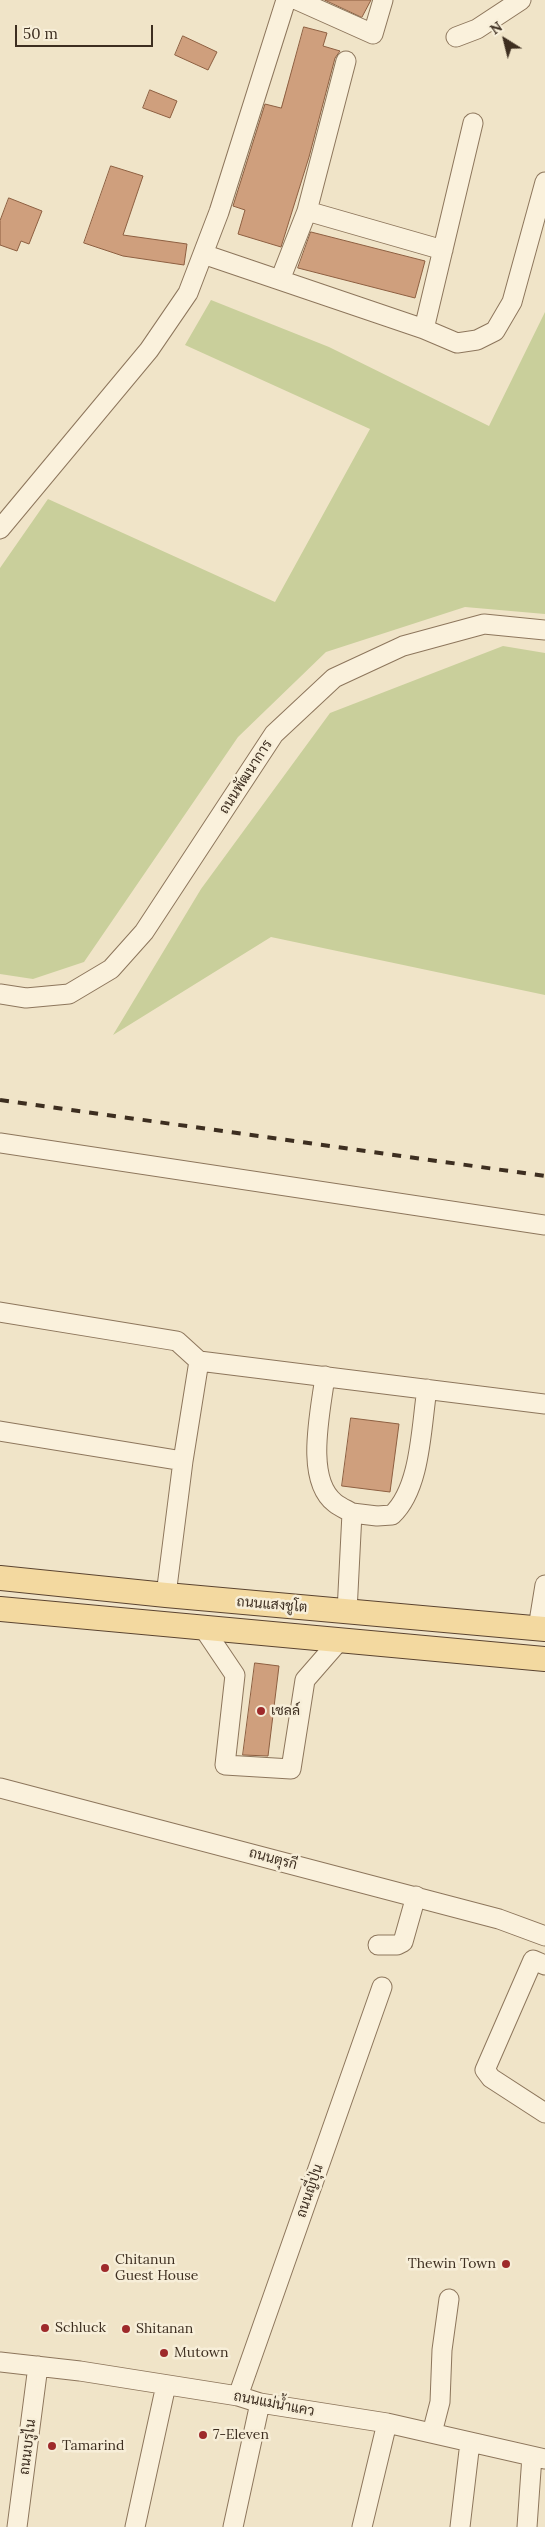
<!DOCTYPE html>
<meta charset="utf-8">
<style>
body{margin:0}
#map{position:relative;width:545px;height:2527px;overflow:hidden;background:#f0e4c8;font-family:Lora,serif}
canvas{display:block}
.north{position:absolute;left:480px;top:15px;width:50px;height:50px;-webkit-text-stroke:4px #f7eed8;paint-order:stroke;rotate:324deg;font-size:14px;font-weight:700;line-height:20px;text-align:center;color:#3d2e20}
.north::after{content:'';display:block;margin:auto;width:18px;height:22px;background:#3d2e20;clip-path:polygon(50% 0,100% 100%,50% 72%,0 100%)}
.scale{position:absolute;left:15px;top:25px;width:138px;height:22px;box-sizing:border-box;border:2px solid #3d2e20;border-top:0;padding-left:6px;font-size:15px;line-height:18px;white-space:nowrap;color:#3d2e20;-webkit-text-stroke:4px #f7eed8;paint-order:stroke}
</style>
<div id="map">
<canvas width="545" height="2527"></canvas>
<div class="north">N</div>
<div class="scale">50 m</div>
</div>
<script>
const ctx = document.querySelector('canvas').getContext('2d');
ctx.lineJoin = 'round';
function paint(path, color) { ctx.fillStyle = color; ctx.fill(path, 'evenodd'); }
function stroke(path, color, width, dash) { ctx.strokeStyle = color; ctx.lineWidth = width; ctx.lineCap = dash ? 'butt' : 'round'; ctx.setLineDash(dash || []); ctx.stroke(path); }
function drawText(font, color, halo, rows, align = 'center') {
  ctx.font = font + ' Lora,Sarabun,serif'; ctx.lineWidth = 5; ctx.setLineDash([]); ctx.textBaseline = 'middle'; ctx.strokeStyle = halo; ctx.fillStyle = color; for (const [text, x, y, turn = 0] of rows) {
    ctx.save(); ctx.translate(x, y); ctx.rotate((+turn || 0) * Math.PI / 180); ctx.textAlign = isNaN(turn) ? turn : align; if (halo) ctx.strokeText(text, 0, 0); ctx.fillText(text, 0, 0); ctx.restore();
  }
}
const green = new Path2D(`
 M 211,300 L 329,347 L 489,426 L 545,312 L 545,614 L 465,607 L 326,652 L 238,737 L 84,962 L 33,979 L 0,974 L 0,568 L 48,499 L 275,602 L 370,429 L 185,345 Z
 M 503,646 L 545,653 L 545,995 L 271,937 L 113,1035 L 201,889 L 330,713 Z`);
const building = new Path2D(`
 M 325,0 L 371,0 L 362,17 Z
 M 304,27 L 327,33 L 323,46 L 340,51 L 335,58 L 309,157 L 281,247 L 238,234 L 245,210 L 233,206 L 265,104 L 281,108 Z
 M 183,36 L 217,52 L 208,70 L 175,55 Z
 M 150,90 L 177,101 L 170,118 L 143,108 Z
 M 111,166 L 143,176 L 123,235 L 187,244 L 184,265 L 123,256 L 84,243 Z
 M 9,198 L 42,211 L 29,244 L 21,241 L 17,251 L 0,245 L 0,221 Z
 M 311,232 L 425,261 L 415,298 L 298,268 Z
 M 351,1418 L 399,1424 L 390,1492 L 342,1486 Z
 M 255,1663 L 279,1666 L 268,1756 L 243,1755 Z`);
const minor = new Path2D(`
 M 297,0 L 373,34 L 383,0
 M 456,37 L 477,29 L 521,0
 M 307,211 L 346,61
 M 203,254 L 424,329 L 457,343 L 477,340 L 495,331 L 512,302 L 545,182
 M 280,280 L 307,211 L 443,250
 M 424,329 L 473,123
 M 0,529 L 149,350 L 188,293 L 219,212 L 286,0
 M 0,994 L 26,998 L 69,994 L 111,969 L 144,932 L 274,734 L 334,678 L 403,646 L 484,624 L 545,630
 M 0,1143 L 545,1225
 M 0,1312 L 177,1341 L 199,1361 L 545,1404
 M 325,1376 C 321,1410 304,1479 335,1503 C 340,1507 347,1510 352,1513 L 347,1612
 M 0,1431 L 183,1461
 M 352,1513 L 377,1516 L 392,1515 C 421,1488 421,1427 427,1389
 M 166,1595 L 183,1461 L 199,1361
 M 538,1628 L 545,1585
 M 204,1629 L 235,1675 L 225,1765 L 291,1769 L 305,1680 L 339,1641
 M 0,1788 L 499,1919 L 545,1936
 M 378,1945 L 397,1945 L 403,1942 L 416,1896
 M 545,1965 L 533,1960 L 485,2070 L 491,2078 L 545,2113
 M 0,2362 L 80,2371 L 238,2396 L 260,2403 L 387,2423 L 545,2459
 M 238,2396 L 382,1987
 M 432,2433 L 440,2402 L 442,2350 L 449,2299
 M 17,2527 L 38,2366
 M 135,2527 L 166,2385
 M 233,2527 L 260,2403
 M 362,2527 L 387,2423
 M 460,2527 L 470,2442
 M 527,2527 L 532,2456`);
const major = new Path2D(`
 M 0,1578 L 166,1595 L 545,1629
 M 0,1609 L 545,1659`);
const rail = new Path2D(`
 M 0,1100 L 545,1176`);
const markers = [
 [261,1711,5,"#9e2a2b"],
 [506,2264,5,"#9e2a2b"],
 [105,2268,5,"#9e2a2b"],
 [45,2328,5,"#9e2a2b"],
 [126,2329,5,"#9e2a2b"],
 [164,2353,5,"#9e2a2b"],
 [203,2435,5,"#9e2a2b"],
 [52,2446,5,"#9e2a2b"]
];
const streetNames = [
 ["ถนนพัฒนาการ",246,777,-57],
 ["ถนนแสงชูโต",272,1605,5],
 ["ถนนตุรกี",273,1859,15],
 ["ถนนญี่ปุ่น",310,2191,-71],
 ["ถนนแม่น้ำแคว",274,2404,11],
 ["ถนนบรูไน",28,2447,-83]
];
const poiNames = [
 ["เชลล์",271,1711],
 ["Chitanun",115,2260],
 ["Guest House",115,2276],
 ["Thewin Town",496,2264,"right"],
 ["Schluck",55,2328],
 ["Shitanan",136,2329],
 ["Mutown",174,2353],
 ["7-Eleven",213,2435],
 ["Tamarind",62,2446]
];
paint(green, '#c9cf9b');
paint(building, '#cf9f7d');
stroke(building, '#8d5f41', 1);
stroke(minor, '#8d765c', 21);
stroke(major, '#5b4430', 26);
stroke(minor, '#faf1dc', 19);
stroke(major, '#f3d9a0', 24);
stroke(rail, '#3d2e20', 4, [9, 9]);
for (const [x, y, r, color] of markers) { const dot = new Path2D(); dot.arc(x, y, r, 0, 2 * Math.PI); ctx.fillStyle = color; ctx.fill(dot); stroke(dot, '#f7eed8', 2); }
drawText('14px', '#3d2e20', '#f7eed8', streetNames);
drawText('14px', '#3d2e20', '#f7eed8', poiNames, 'left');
</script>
